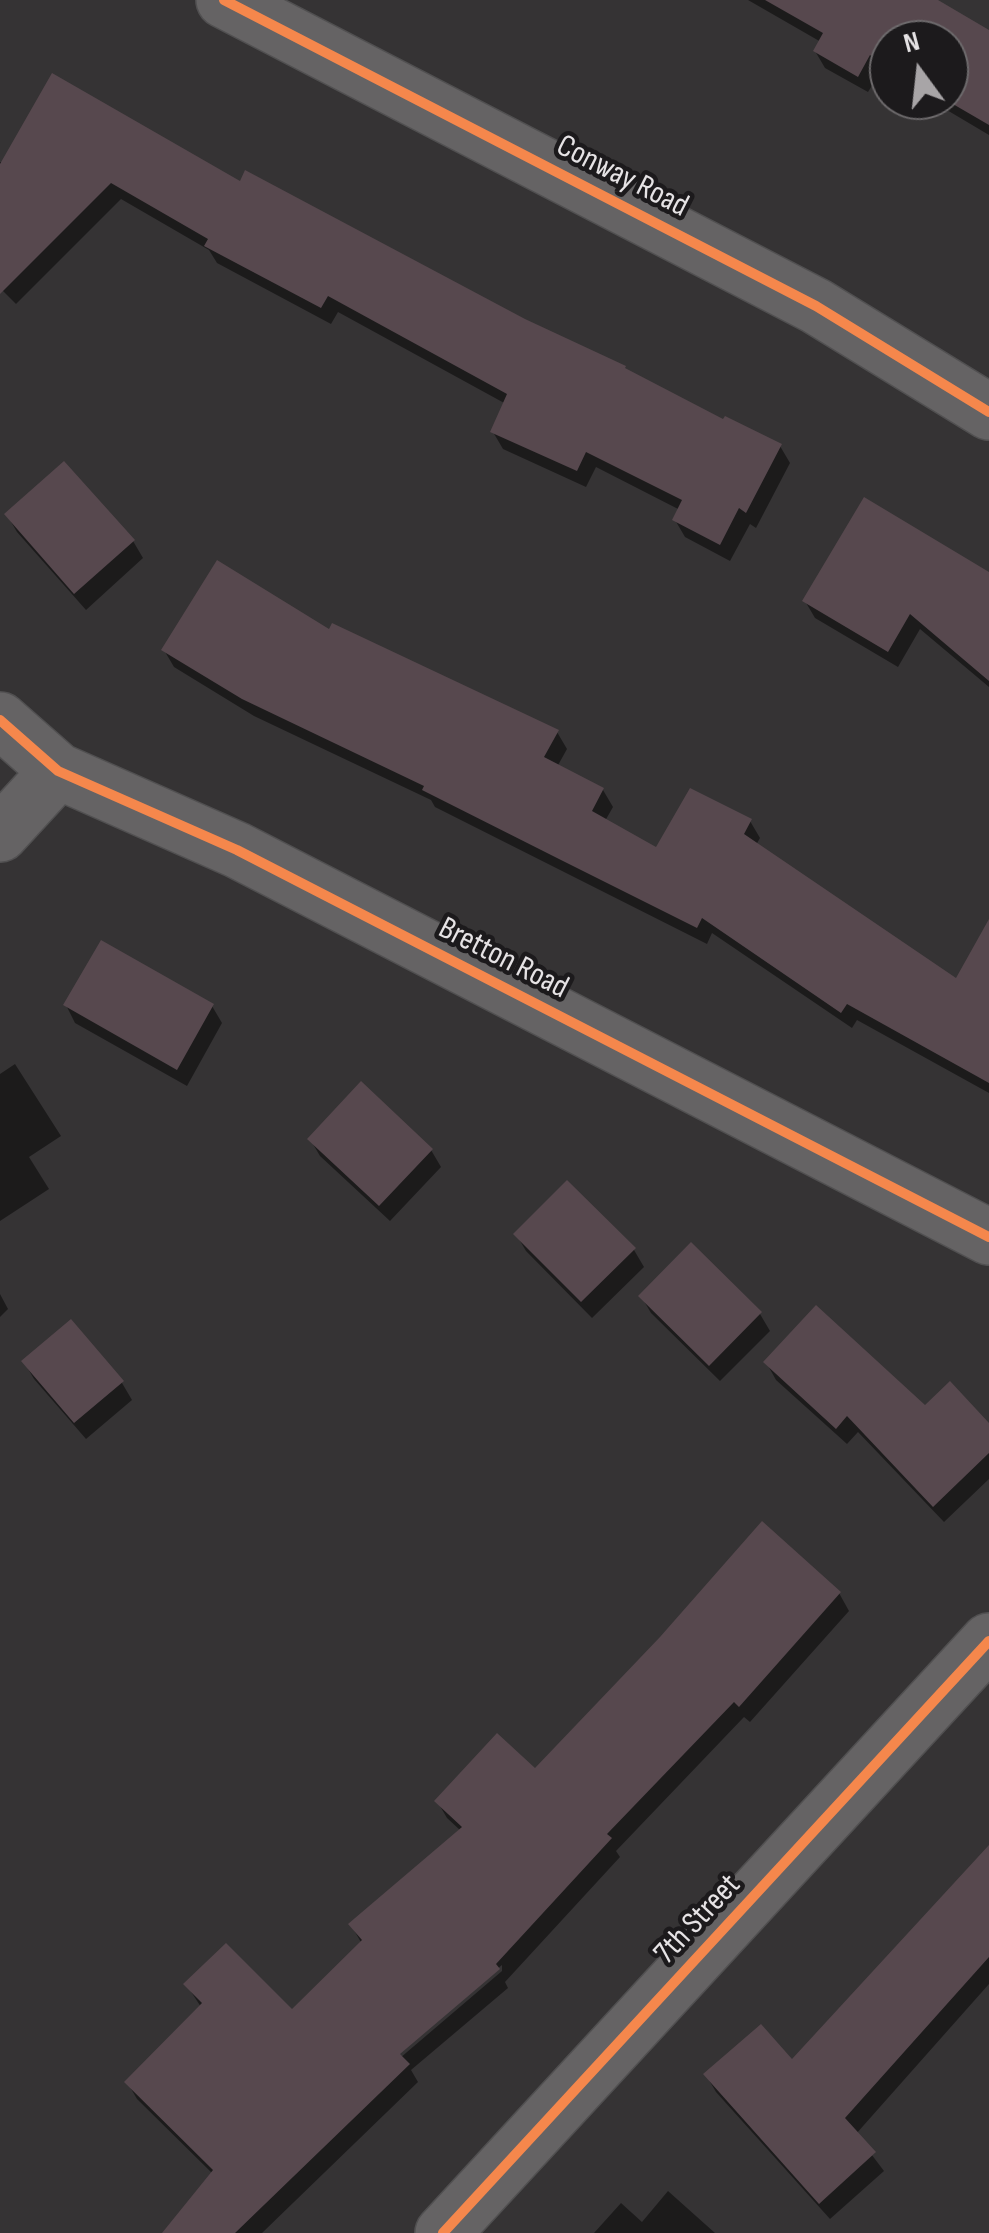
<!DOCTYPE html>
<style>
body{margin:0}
#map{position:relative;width:989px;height:2233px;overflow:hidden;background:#353334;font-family:"Sofia Sans Condensed",sans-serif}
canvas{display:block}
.north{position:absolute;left:869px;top:20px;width:100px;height:100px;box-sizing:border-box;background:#1c1a1c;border:2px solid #6d6a6c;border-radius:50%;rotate:345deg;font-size:28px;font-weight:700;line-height:40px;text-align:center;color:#e6e3e5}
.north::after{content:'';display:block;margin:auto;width:35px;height:45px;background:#a8a5a7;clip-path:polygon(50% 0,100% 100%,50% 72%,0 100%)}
</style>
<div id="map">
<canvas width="989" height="2233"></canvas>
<div class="north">N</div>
</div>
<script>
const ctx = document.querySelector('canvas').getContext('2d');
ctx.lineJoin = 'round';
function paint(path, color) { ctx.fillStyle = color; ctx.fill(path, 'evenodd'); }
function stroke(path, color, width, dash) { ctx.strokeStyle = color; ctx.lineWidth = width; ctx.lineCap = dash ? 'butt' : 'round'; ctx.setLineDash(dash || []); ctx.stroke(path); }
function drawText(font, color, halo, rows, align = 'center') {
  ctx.font = font + ' "Sofia Sans Condensed",sans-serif'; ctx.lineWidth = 9; ctx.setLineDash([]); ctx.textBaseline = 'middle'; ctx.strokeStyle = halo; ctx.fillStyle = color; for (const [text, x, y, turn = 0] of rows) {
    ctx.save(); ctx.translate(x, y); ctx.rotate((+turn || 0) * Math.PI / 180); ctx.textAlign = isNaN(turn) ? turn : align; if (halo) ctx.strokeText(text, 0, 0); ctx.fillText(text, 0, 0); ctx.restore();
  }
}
const shadow = new Path2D(`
 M 748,0 L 922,0 L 989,33 L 989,135 L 930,100 L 949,100 L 949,40 L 889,40 L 889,76 L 881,71 L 868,92 L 825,68 L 815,51 L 821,42 Z
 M 0,162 L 241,184 L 524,321 L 724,423 L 780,446 L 790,463 L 756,528 L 750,524 L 730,561 L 685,537 L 675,520 L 680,510 L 596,467 L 586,487 L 503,449 L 493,432 L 506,404 L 338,312 L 331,324 L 217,263 L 209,250 L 121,199 L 16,304 L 0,288 Z
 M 7,515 L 133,541 L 143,558 L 86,610 L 17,532 Z
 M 989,582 L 989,687 L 920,629 L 898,667 L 815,618 L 805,601 Z
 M 330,633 L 557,732 L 567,749 L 557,767 L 603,790 L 613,807 L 605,821 L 657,850 L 750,821 L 760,838 L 756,845 L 957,982 L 989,984 L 989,1093 L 857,1020 L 852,1028 L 712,933 L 707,944 L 435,807 L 431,800 L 254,716 L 174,667 L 164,650 Z
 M 66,1005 L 212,1006 L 222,1023 L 187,1086 L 75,1023 Z
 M 15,1064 L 61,1136 L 29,1157 L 49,1189 L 0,1221 L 0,1074 Z
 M 310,1139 L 431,1150 L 441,1167 L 390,1221 L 320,1156 Z
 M 567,1183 L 634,1250 L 644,1267 L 592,1318 L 526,1251 L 516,1234 Z
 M 691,1246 L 760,1314 L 770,1331 L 720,1381 L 651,1313 L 641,1296 Z
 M 0,1294 L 8,1309 L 0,1317 Z
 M 71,1322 L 122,1383 L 132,1400 L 86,1439 L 34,1379 L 24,1362 Z
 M 766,1362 L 989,1426 L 989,1479 L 944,1522 L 858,1432 L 847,1444 L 776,1380 Z
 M 839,1593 L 849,1611 L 750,1722 L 744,1717 L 616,1851 L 620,1857 L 505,1982 L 508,1988 L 411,2070 L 418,2082 L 262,2233 L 165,2233 L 213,2174 L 137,2099 L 127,2082 L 201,2007 L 186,1984 L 292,2013 L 362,1944 L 351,1925 L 461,1831 L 447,1818 L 437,1801 L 535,1771 ZM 502,1965 L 502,1971 L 393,2064 L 389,2060 Z
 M 989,1849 L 989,1984 L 856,2134 L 884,2171 L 830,2219 L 716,2092 L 706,2075 L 792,2062 Z
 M 668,2191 L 715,2233 L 594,2233 L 621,2203 L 642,2222 Z`);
const building = new Path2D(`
 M 765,0 L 938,0 L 989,30 L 989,125 L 946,100 L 949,100 L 949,40 L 889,40 L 889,66 L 870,55 L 858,77 L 813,51 L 823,33 Z
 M 52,73 L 240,181 L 245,170 L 525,319 L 626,366 L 625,368 L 723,419 L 725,416 L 782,444 L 746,513 L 739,508 L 720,545 L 672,520 L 682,500 L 586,452 L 577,471 L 490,432 L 507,394 L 328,296 L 321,308 L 204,246 L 208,239 L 111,183 L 0,294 L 0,164 Z
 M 64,461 L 135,540 L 74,594 L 4,514 Z
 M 864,497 L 989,572 L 989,681 L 910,614 L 888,652 L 802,601 Z
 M 217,560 L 329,629 L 332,623 L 559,730 L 544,757 L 604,788 L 592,811 L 656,847 L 690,788 L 752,819 L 744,834 L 956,978 L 989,919 L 989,1083 L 847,1004 L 841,1013 L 702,918 L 697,928 L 559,859 L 422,790 L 424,786 L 242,699 L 161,650 Z
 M 101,940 L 214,1004 L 177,1070 L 63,1005 Z
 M 361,1081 L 433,1149 L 379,1206 L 307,1139 Z
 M 567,1180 L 636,1248 L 581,1302 L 513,1234 Z
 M 691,1242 L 762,1312 L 709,1366 L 638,1296 Z
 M 816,1305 L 925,1405 L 950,1381 L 989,1423 L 989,1453 L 933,1507 L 847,1416 L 836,1429 L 763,1362 Z
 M 71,1319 L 124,1381 L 74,1423 L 21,1361 Z
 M 762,1521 L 841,1592 L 739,1707 L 734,1702 L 607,1834 L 612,1838 L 496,1964 L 500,1969 L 400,2054 L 410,2064 L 235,2233 L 162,2233 L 213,2170 L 124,2082 L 202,2003 L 183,1984 L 226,1943 L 292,2009 L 362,1940 L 348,1924 L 462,1827 L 434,1801 L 497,1733 L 535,1768 L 660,1637 Z
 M 989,1845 L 989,1957 L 845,2118 L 876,2152 L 819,2204 L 703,2074 L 761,2024 L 792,2059 Z`);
const minor = new Path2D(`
 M 224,0 L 816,306 L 989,412
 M 0,720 L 58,771 L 237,850 L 989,1237
 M 0,834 L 58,771
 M 443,2233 L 989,1641`);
const cycleway = new Path2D(`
 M 224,0 L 816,306 L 989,412
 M 0,720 L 58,771 L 237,850 L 989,1237
 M 443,2233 L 989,1641`);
const streetNames = [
 ["Conway Road",622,177,27],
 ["Bretton Road",503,959,27],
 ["7th Street",698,1920,-47]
];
paint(shadow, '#0007');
paint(building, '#57484e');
stroke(minor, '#515051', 58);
stroke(minor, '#656364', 55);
stroke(cycleway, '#f5874c', 10);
drawText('32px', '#e6e3e5', '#1c1a1c', streetNames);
</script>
